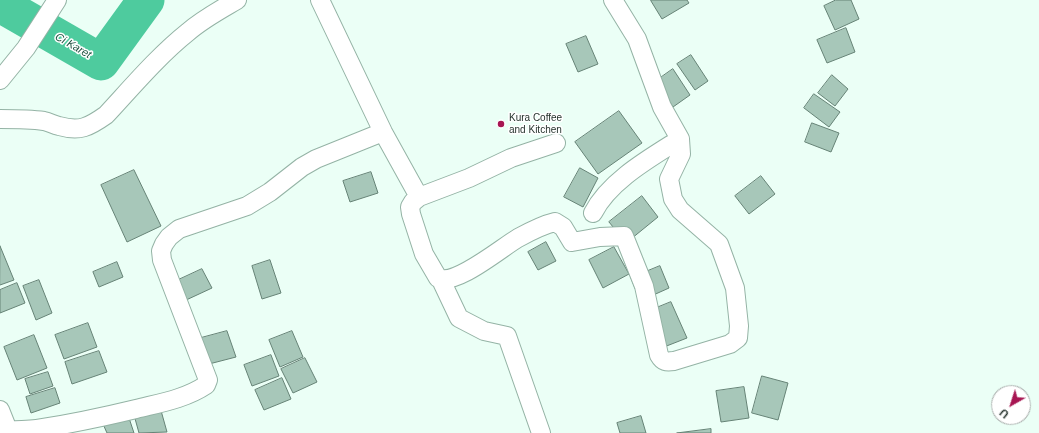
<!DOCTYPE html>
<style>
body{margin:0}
#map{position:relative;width:1039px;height:433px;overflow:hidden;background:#ebfff6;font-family:Arial,sans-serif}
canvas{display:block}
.north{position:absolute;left:991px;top:385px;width:40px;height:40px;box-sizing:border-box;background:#fff;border:1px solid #a8adab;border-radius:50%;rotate:219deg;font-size:11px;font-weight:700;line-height:16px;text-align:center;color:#26332d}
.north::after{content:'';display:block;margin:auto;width:14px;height:18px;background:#a71552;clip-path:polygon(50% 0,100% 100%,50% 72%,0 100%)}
</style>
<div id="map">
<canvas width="1039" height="433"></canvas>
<div class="north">U</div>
</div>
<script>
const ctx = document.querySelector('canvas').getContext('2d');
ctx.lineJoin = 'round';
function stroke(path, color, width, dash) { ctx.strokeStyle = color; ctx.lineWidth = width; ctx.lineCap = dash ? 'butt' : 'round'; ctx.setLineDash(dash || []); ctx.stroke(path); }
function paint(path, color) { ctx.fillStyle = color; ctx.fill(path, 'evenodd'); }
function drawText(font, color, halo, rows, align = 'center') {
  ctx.font = font + ' Arial,sans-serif'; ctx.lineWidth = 3; ctx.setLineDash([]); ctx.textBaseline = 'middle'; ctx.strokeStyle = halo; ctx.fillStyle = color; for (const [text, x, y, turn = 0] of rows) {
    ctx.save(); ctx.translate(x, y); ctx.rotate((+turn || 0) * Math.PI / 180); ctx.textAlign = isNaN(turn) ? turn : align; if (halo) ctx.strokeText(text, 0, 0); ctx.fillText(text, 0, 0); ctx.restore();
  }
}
const river = new Path2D(`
 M 0,4 L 101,62 L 146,0`);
const building = new Path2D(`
 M 651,0 L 687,0 L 689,3 L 662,19 L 651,1 Z
 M 836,0 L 851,0 L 859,19 L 835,30 L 824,6 Z
 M 846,28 L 855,52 L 827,63 L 817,40 Z
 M 586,36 L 598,64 L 578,72 L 566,44 Z
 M 691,55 L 708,81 L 695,90 L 677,64 Z
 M 673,69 L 690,95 L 673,107 L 656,81 Z
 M 832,75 L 848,89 L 835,106 L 818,93 Z
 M 814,94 L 840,112 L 829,127 L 804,108 Z
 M 619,111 L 642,143 L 598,174 L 575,142 Z
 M 812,123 L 839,133 L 831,152 L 805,142 Z
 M 580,168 L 598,178 L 583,207 L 564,197 Z
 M 134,170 L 161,226 L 127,242 L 101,185 Z
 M 371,172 L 378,193 L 350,202 L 343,181 Z
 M 761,176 L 775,194 L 749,214 L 735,196 Z
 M 642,196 L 658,217 L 626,243 L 609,222 Z
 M 546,242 L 556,261 L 538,270 L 528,252 Z
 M 0,246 L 14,280 L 0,285 Z
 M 614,247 L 629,274 L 603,288 L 589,260 Z
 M 270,260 L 281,293 L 262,299 L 252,266 Z
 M 117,262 L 123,277 L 99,287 L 93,272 Z
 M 660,266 L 669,288 L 640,301 L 631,278 Z
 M 202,269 L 212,288 L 184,301 L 174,282 Z
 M 39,280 L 52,313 L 36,320 L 23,286 Z
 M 17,283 L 25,303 L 0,313 L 0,290 Z
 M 671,302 L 687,338 L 664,347 L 649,311 Z
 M 88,323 L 97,347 L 64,359 L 55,335 Z
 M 227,331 L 236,357 L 209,364 L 201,338 Z
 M 292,331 L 303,357 L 280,367 L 269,340 Z
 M 34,335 L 47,368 L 17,380 L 4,347 Z
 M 99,351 L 107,372 L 72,384 L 65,362 Z
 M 271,355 L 279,376 L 252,386 L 244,365 Z
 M 305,358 L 317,382 L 293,393 L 281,369 Z
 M 48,372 L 53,386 L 30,394 L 25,379 Z
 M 762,376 L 788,383 L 778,420 L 752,413 Z
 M 282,378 L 291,399 L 264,410 L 255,390 Z
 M 744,387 L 749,418 L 721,422 L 716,391 Z
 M 55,388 L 60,403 L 31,413 L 26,397 Z
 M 160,407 L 167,432 L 139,433 L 134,415 Z
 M 128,415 L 134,433 L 107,433 L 103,424 Z
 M 641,416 L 646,433 L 620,433 L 617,423 Z
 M 711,429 L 711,433 L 677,433 Z`);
const street = new Path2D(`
 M 320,0 L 383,132 L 419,197 L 413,202 L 410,207 L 411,214 L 424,254 L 438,278 C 456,286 501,248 518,238 C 529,232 542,225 555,222 L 563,227 L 572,242 L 600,237 L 624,236 L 644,286 L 659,355 C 663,362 666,362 674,361 L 730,344 L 738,338 L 739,326 L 735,288 L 719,244 L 680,210 L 673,199 L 669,179 L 681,154 L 680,139 L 662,107 L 637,39 L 613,0
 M 0,80 L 26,48 L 57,0
 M 0,119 C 15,119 30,119 44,121 C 49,122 54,125 59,126 C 80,132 89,127 106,115 C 132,87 158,56 188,32 C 203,19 220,10 237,0
 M 419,197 L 469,178 L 511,158 L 556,143
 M 593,213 C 609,181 650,158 680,139
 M 441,280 L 459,318 L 484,331 L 507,336 L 541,433
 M 0,410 L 8,430
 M 0,433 C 12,429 24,431 37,429 C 70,424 103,417 136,409 C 160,403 185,399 206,385 L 208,380 L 162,260 L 161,251 L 164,244 L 169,237 L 179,229 L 247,206 L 270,192 L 302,167 L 316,159 L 383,132`);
const markers = [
 [501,124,4,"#a71552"]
];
const poiNames = [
 ["Kura Coffee",509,118],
 ["and Kitchen",509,130]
];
const waterNames = [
 ["Ci Karet",73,46,30]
];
stroke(river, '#4ecb9e', 37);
paint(building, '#a7c7b9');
stroke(building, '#668376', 1);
stroke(street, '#94b3a5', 20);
stroke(street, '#fff', 18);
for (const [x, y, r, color] of markers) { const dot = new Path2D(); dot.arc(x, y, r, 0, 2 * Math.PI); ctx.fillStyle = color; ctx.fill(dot); stroke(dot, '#fff', 1.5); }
drawText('10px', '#26332d', '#fff', poiNames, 'left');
drawText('italic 11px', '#1e513f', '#fff', waterNames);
</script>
